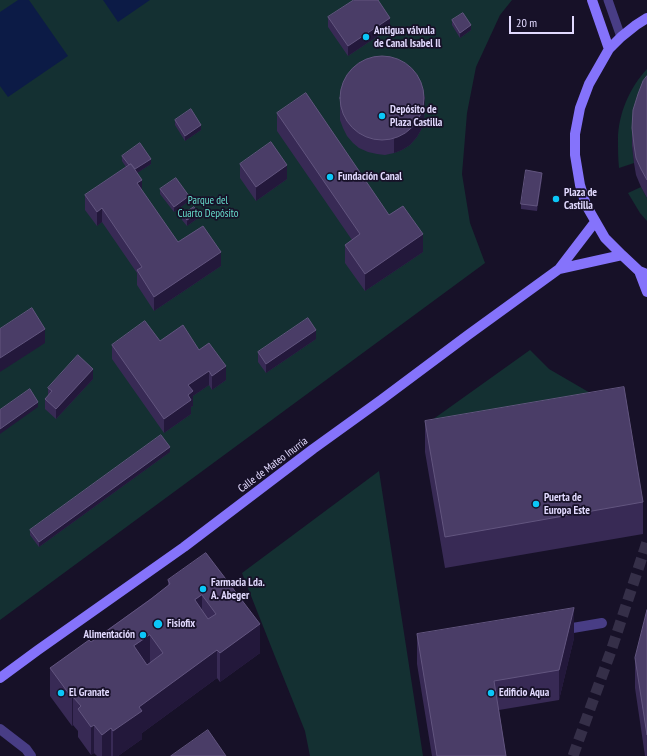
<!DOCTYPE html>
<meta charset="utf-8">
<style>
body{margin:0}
#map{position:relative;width:647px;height:756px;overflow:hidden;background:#171128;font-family:"PT Sans Narrow",sans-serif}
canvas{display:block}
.scale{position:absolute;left:509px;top:16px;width:65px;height:18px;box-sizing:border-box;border:2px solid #e1d9fe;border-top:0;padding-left:5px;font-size:12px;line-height:14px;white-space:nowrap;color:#e1d9fe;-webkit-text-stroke:3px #171128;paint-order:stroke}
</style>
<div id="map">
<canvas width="647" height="756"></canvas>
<div class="scale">20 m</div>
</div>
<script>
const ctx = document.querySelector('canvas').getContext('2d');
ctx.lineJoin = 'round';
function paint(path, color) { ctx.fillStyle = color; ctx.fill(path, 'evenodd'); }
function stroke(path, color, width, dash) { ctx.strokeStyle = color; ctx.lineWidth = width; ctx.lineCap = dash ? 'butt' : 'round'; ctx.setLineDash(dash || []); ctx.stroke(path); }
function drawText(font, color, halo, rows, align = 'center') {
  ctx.font = font + ' "PT Sans Narrow",sans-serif'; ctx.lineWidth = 3.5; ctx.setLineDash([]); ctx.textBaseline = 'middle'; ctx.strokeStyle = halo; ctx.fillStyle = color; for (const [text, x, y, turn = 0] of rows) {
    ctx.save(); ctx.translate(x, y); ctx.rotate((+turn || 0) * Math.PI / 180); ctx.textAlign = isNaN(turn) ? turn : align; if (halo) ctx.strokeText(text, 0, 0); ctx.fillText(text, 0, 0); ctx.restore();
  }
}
const green = new Path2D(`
 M 0,0 L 512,0 L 500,15 L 476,67 L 467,113 L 462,174 L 470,223 L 485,263 L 0,620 Z
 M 647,69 L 647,93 L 633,128 L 632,146 L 634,163 L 619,168 C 618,158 618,149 618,140 C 618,114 630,87 647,69 Z
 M 641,187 L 647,198 L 647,221 L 640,213 L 628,193 Z
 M 530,350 L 549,369 L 592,394 L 432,420 Z
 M 379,471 L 423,756 L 310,756 L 305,731 L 274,654 L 242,573 Z`);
const water = new Path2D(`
 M 18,0 L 29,0 L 68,56 L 8,97 L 0,86 L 0,12 Z
 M 103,0 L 150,0 L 118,22 Z`);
const trunkTunnel = new Path2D(`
 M 573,756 L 611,651 L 647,542`);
const service = new Path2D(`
 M 608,0 L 621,37`);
const pedestrian = new Path2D(`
 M 561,630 L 602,623`);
const tertiary = new Path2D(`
 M 0,729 L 26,749 L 31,756`);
const secondary = new Path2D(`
 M 592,0 L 609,49
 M 647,18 L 636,25 L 621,37 L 609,49 L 589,84 L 580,108 L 575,134 L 575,155 L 580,185 L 586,205 L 605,238 L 622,255 L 639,271 L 647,274
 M 559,269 L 622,255
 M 639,271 L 647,292
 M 0,678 L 38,650 L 184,547 L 313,449 L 381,400 L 468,335 L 559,269 L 595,222`);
const wall = new Path2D(`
 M 328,17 L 390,28 L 348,56 L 328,27 Z
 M 452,20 L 471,30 L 460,38 L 452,25 Z
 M 647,76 L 647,198 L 641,187 L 636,175 L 634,163 L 632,146 L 632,128 Z
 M 340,98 L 425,109 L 424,120 L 422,128 L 417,137 L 410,145 L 402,150 L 394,153 L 385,155 L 377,154 L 368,152 L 359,148 L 353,143 L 347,136 L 343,128 L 340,120 Z
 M 277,113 L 389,215 L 423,252 L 365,291 L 345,263 L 345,245 L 352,240 L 277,131 Z
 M 175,120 L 201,130 L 185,141 L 175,125 Z
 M 122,156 L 151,164 L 137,173 L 142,191 L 178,242 L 221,266 L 154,311 L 137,285 L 137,273 L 102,222 L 97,226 L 85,210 L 85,195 L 126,167 L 122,161 Z
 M 240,164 L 287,179 L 256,201 L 240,178 Z
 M 542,178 L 537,211 L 521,209 L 521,204 Z
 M 160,189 L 189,201 L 174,212 L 160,194 Z
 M 182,215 L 198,218 L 187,226 L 182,220 Z
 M 316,339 L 266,373 L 258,362 L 258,352 Z
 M 160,341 L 199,350 L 226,380 L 212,390 L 209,385 L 193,396 L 193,406 L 191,407 L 191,414 L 164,433 L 112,359 L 112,345 Z
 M 93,379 L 56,419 L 45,409 L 45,399 L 48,396 L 48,388 Z
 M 425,421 L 643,502 L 643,534 L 445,568 L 425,452 Z
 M 170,452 L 39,547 L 30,535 L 30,530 Z
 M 206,553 L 260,653 L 220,682 L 217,678 L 142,733 L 142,739 L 118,756 L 97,756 L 94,753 L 91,755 L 78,737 L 78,731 L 73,725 L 72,726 L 50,696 L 50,668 L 91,642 L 168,586 L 168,580 Z
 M 647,610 L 647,756 L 645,756 L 635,688 L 635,658 Z
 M 417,634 L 574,638 L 559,700 L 499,710 L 506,756 L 432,756 L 417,664 Z`);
const shadedWall = new Path2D(`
 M 390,18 L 390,28 L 348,56 L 348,46 Z
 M 471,25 L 471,30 L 460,38 L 460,33 Z
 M 425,95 L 424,120 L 422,128 L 417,137 L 410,145 L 402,150 L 394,153 L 394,139 Z
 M 201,125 L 201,130 L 185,141 L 185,136 Z
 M 151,159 L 151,164 L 134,175 L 134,170 Z
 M 287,165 L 287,179 L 256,201 L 256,187 Z
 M 542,173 L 542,178 L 537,211 L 537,206 Z
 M 142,180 L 142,194 L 137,183 Z
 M 189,196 L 189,201 L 174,212 L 174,207 Z
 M 102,208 L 102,222 L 97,226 L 97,212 Z
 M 198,213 L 198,218 L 187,226 L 187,220 Z
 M 423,234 L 423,252 L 365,291 L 365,274 Z
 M 221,252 L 221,266 L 154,311 L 154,297 Z
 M 45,329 L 45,343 L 0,372 L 0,358 Z
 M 316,330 L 316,339 L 266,373 L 266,364 Z
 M 226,366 L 226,380 L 212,390 L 212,376 Z
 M 93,369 L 93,379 L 56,419 L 56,409 Z
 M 209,371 L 209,385 L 193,396 L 193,406 L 191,407 L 191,414 L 164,433 L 164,419 L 188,385 Z
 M 38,402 L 38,407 L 0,434 L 0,429 Z
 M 170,447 L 170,452 L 39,547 L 39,542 Z
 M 202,595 L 202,624 L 195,600 Z
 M 574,608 L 574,638 L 559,700 L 559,670 Z
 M 260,624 L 260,653 L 220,682 L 220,653 Z
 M 150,635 L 150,663 L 134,675 L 134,646 Z
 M 217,650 L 217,678 L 142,733 L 142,739 L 118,756 L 113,756 L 113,731 L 139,707 Z
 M 73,697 L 73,725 L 72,726 L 72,698 Z
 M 94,725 L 94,753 L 91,755 L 91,727 Z
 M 111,728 L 111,756 L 102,756 L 102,735 Z`);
const building = new Path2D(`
 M 354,0 L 378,0 L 390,18 L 348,46 L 328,17 Z
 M 463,13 L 471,25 L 460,33 L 452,20 Z
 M340 98a42 42 0 1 1 84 0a42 42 0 1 1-84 0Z
 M 647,76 L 647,180 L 641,169 L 636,158 L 634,145 L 632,128 L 633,110 L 638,94 L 643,81 Z
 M 306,93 L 389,215 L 403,206 L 423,234 L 365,274 L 345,245 L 360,234 L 277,113 Z
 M 191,109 L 201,125 L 185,136 L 175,120 Z
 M 271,142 L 287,165 L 256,187 L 240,164 Z
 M 140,143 L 151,159 L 135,169 L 131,164 L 129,165 L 122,156 Z
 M 131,164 L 142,180 L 137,183 L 178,242 L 203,226 L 221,252 L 154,297 L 137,270 L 142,267 L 102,208 L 97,212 L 85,195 Z
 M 526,170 L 542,173 L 537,206 L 521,204 Z
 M 176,178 L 189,196 L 174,207 L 160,189 Z
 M 194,207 L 198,213 L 187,220 L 182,215 Z
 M 32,308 L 45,329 L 0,358 L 0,329 Z
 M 308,318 L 316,330 L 266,364 L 258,352 Z
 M 145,321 L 160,341 L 183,325 L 199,350 L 209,343 L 226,366 L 212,376 L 209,371 L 188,385 L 193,391 L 188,395 L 191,400 L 164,419 L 112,345 Z
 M 78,355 L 93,369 L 56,409 L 45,399 L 52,391 L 48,388 Z
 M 624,387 L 643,502 L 445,537 L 425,421 Z
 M 30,389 L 38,402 L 0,429 L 0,410 Z
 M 161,435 L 170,447 L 39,542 L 30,530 Z
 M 206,553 L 260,624 L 220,653 L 217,650 L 139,707 L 142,711 L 113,731 L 111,728 L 102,735 L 94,725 L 91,727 L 78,709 L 81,706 L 73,697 L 72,698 L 50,668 L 89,640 L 91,642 L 151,599 L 170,584 L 168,580 ZM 202,595 L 216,614 L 208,619 L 195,600 ZM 150,635 L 163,653 L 147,665 L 134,646 Z
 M 574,608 L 559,670 L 494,681 L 506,756 L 437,756 L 417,634 Z
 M 647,610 L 647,735 L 635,658 Z
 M 208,730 L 226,756 L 171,756 Z`);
const markers = [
 [366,37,4,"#0bc7f8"],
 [382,116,4,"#0bc7f8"],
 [330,177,4,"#0bc7f8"],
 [556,199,4,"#0bc7f8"],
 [536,504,4,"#0bc7f8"],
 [203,589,4,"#0bc7f8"],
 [158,624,5,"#0bc7f8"],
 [143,635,4,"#0bc7f8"],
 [61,693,4,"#0bc7f8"],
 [491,693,4,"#0bc7f8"]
];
const poiNames = [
 ["Antigua válvula",374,31],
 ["de Canal Isabel Il",374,44],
 ["Depósito de",390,110],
 ["Plaza Castilla",390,123],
 ["Fundación Canal",338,177],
 ["Plaza de",564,193],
 ["Castilla",564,206],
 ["Puerta de",544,498],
 ["Europa Este",544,511],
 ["Farmacia Lda.",211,583],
 ["A. Abeger",211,596],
 ["Fisiofix",167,624],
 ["Alimentación",135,635,"right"],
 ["El Granate",69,693],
 ["Edificio Aqua",499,693]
];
const parkNames = [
 ["Parque del",208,201],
 ["Cuarto Depósito",208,214]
];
const streetNames = [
 ["Calle de Mateo Inurria",273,465,-37]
];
paint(green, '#143032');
paint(water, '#0c1b46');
stroke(trunkTunnel, '#352f48', 11, [11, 5.5]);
stroke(service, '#483d85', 9);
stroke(pedestrian, '#483d85', 10);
stroke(tertiary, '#483d85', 10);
stroke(secondary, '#8573fb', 10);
paint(wall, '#382a55');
paint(shadedWall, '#23183b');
paint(building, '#4a3d67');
stroke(building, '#62557f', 1);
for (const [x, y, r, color] of markers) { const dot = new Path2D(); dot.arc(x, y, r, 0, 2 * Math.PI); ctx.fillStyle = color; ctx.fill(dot); stroke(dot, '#171128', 1.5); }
drawText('bold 11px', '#e1d9fe', '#171128', poiNames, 'left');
drawText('11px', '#6dc', '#171128', parkNames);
drawText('11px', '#e1d9fe', '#171128', streetNames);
</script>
